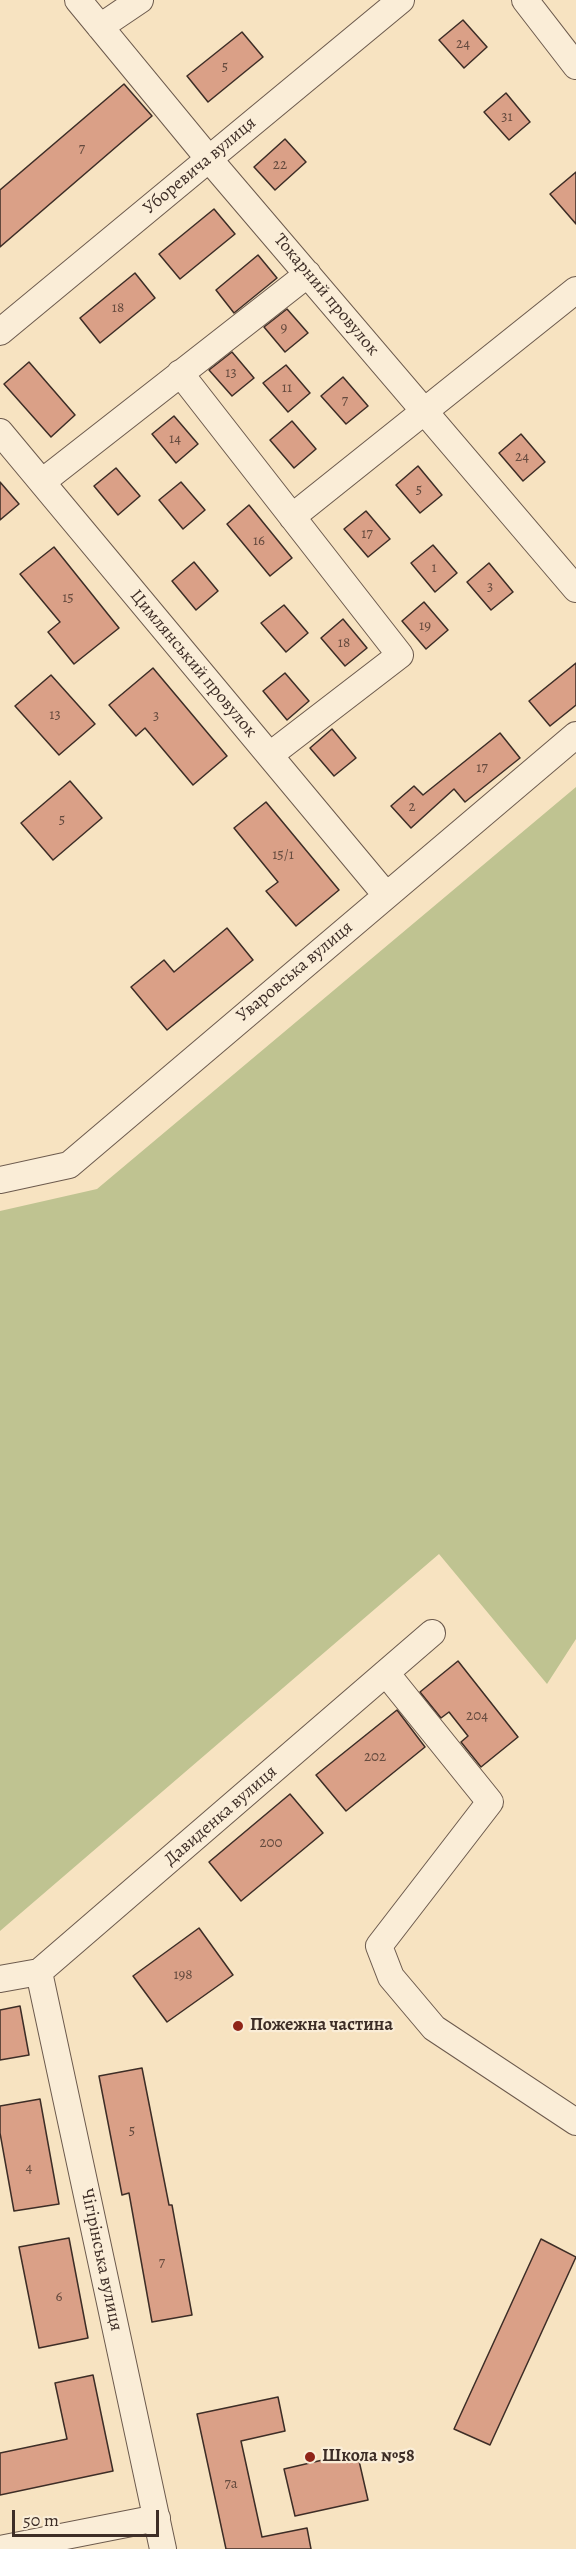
<!DOCTYPE html>
<meta charset="utf-8">
<style>
body{margin:0}
#map{position:relative;width:576px;height:2549px;overflow:hidden;background:#f7e3c1;font-family:Alegreya,serif}
canvas{display:block}
.scale{position:absolute;left:12px;top:2510px;width:147px;height:27px;box-sizing:border-box;border:3px solid #3d2d26;border-top:0;padding-left:8px;font-size:18px;line-height:21px;white-space:nowrap;color:#3d2d26;-webkit-text-stroke:4px #faedd7;paint-order:stroke}
</style>
<div id="map">
<canvas width="576" height="2549"></canvas>
<div class="scale">50 m</div>
</div>
<script>
const ctx = document.querySelector('canvas').getContext('2d');
ctx.lineJoin = 'round';
function paint(path, color) { ctx.fillStyle = color; ctx.fill(path, 'evenodd'); }
function stroke(path, color, width, dash) { ctx.strokeStyle = color; ctx.lineWidth = width; ctx.lineCap = dash ? 'butt' : 'round'; ctx.setLineDash(dash || []); ctx.stroke(path); }
function drawText(font, color, halo, rows, align = 'center') {
  ctx.font = font + ' Alegreya,serif'; ctx.lineWidth = 4.5; ctx.setLineDash([]); ctx.textBaseline = 'middle'; ctx.strokeStyle = halo; ctx.fillStyle = color; for (const [text, x, y, turn = 0] of rows) {
    ctx.save(); ctx.translate(x, y); ctx.rotate((+turn || 0) * Math.PI / 180); ctx.textAlign = isNaN(turn) ? turn : align; if (halo) ctx.strokeText(text, 0, 0); ctx.fillText(text, 0, 0); ctx.restore();
  }
}
const green = new Path2D(`
 M 576,787 L 576,1639 L 547,1684 L 439,1554 L 0,1931 L 0,1211 L 97,1189 Z`);
const building = new Path2D(`
 M 463,20 L 487,47 L 464,68 L 439,40 Z
 M 242,32 L 263,57 L 208,102 L 187,76 Z
 M 124,84 L 152,116 L 0,247 L 0,190 Z
 M 506,93 L 530,122 L 509,140 L 484,112 Z
 M 285,139 L 306,162 L 275,190 L 254,167 Z
 M 576,172 L 576,224 L 550,194 Z
 M 214,209 L 235,234 L 180,279 L 159,254 Z
 M 258,255 L 277,278 L 234,313 L 216,290 Z
 M 135,273 L 155,298 L 100,343 L 80,318 Z
 M 287,309 L 308,333 L 285,352 L 264,327 Z
 M 232,352 L 254,378 L 232,396 L 209,370 Z
 M 29,362 L 75,415 L 51,437 L 4,384 Z
 M 286,365 L 310,393 L 288,412 L 263,383 Z
 M 343,377 L 368,406 L 346,424 L 321,396 Z
 M 174,416 L 198,444 L 176,463 L 152,434 Z
 M 292,421 L 316,449 L 294,468 L 270,440 Z
 M 521,434 L 545,462 L 523,481 L 499,453 Z
 M 418,466 L 442,495 L 420,513 L 396,485 Z
 M 116,468 L 140,496 L 118,515 L 94,486 Z
 M 0,482 L 19,504 L 0,520 Z
 M 181,482 L 205,510 L 183,529 L 159,500 Z
 M 249,505 L 292,558 L 270,576 L 227,524 Z
 M 366,511 L 390,539 L 368,557 L 344,529 Z
 M 433,545 L 457,573 L 435,592 L 411,563 Z
 M 54,547 L 119,628 L 74,664 L 48,632 L 60,622 L 20,574 Z
 M 194,562 L 218,591 L 196,610 L 172,581 Z
 M 489,563 L 513,592 L 491,610 L 467,582 Z
 M 424,602 L 448,630 L 426,649 L 402,621 Z
 M 284,605 L 308,633 L 286,652 L 261,623 Z
 M 343,619 L 367,648 L 345,666 L 321,638 Z
 M 576,663 L 576,705 L 550,726 L 529,701 Z
 M 153,668 L 227,756 L 193,785 L 145,728 L 136,736 L 109,705 Z
 M 285,673 L 309,701 L 287,720 L 263,691 Z
 M 51,675 L 95,724 L 59,755 L 15,706 Z
 M 332,729 L 356,758 L 334,776 L 310,748 Z
 M 500,733 L 520,758 L 465,802 L 454,789 L 411,828 L 391,806 L 414,786 L 423,795 Z
 M 70,781 L 102,818 L 53,860 L 21,823 Z
 M 266,802 L 339,890 L 296,926 L 266,891 L 278,882 L 234,828 Z
 M 227,928 L 253,960 L 167,1030 L 131,987 L 164,960 L 174,972 Z
 M 458,1661 L 518,1737 L 481,1767 L 461,1742 L 468,1736 L 449,1712 L 441,1718 L 420,1692 Z
 M 397,1710 L 425,1747 L 346,1811 L 316,1775 Z
 M 290,1794 L 323,1833 L 241,1901 L 209,1862 Z
 M 199,1928 L 233,1975 L 167,2022 L 133,1976 Z
 M 20,2006 L 29,2055 L 0,2060 L 0,2010 Z
 M 142,2068 L 169,2205 L 172,2205 L 192,2315 L 152,2322 L 129,2193 L 122,2195 L 99,2076 Z
 M 40,2099 L 59,2204 L 14,2211 L 0,2133 L 0,2106 Z
 M 69,2238 L 88,2338 L 39,2348 L 19,2247 Z
 M 541,2239 L 576,2257 L 490,2445 L 454,2429 Z
 M 93,2375 L 113,2471 L 0,2495 L 0,2453 L 67,2439 L 55,2383 Z
 M 278,2397 L 285,2431 L 241,2441 L 262,2537 L 307,2528 L 311,2549 L 226,2549 L 197,2414 Z
 M 357,2452 L 368,2500 L 295,2516 L 284,2469 Z`);
const minor = new Path2D(`
 M 78,0 L 209,159 L 576,589
 M 525,0 L 576,66
 M 100,27 L 140,0
 M 0,332 L 401,0
 M 180,373 L 400,655 L 270,755
 M 0,432 L 386,895
 M 42,482 L 308,274
 M 292,517 L 576,290
 M 0,1180 L 69,1165 L 576,735
 M 386,1673 L 490,1802 L 379,1946 L 391,1977 L 434,2028 L 576,2122
 M 39,1972 L 163,2549
 M 0,1979 L 39,1972 L 432,1633
 M 0,2549 L 157,2518`);
const markers = [
 [238,2026,6,"#8f2418"],
 [310,2457,6,"#8f2418"]
];
const numberNames = [
 ["24",463,44],
 ["5",225,67],
 ["31",507,117],
 ["7",82,149],
 ["22",280,165],
 ["18",118,308],
 ["9",284,328],
 ["13",231,373],
 ["11",287,388],
 ["7",345,401],
 ["14",175,439],
 ["24",522,457],
 ["5",419,490],
 ["17",367,534],
 ["16",259,541],
 ["1",434,568],
 ["3",490,587],
 ["15",68,598],
 ["19",425,626],
 ["18",344,643],
 ["13",55,715],
 ["3",156,716],
 ["17",482,768],
 ["2",412,807],
 ["5",62,820],
 ["15/1",283,855],
 ["204",477,1716],
 ["202",375,1757],
 ["200",271,1843],
 ["198",183,1975],
 ["5",132,2131],
 ["4",29,2168],
 ["7",162,2263],
 ["6",59,2297],
 ["7а",231,2484]
];
const streetNames = [
 ["Уборевича вулиця",200,166,-40],
 ["Токарний провулок",326,295,50],
 ["Цимлянський провулок",193,664,50],
 ["Уваровська вулиця",295,972,-40],
 ["Давиденка вулиця",221,1816,-41],
 ["Чiгiрiнська вулиця",101,2260,78]
];
const poiNames = [
 ["Пожежна частина",250,2026],
 ["Школа №58",322,2457]
];
paint(green, '#bfc391');
paint(building, '#daa087');
stroke(building, '#3d2d26', 1.5);
stroke(minor, '#6c5a4d', 28);
stroke(minor, '#faedd7', 26);
for (const [x, y, r, color] of markers) { const dot = new Path2D(); dot.arc(x, y, r, 0, 2 * Math.PI); ctx.fillStyle = color; ctx.fill(dot); stroke(dot, '#faedd7', 2); }
drawText('15px', '#644a3e', null, numberNames);
drawText('18px', '#3d2d26', '#faedd7', streetNames);
drawText('bold 18px', '#3d2d26', '#faedd7', poiNames, 'left');
</script>
